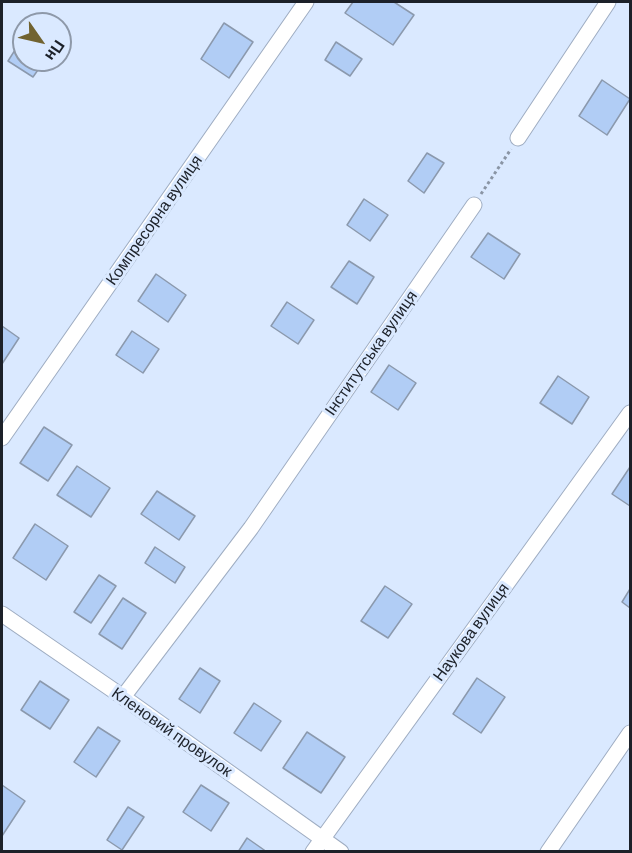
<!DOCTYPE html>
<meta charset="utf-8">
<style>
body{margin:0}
#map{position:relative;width:632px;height:853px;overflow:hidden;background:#dae9ff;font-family:Barlow,sans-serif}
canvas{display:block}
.frame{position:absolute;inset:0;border:3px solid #1c2129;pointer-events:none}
.north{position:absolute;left:12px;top:12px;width:60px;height:60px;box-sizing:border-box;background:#dae9ff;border:2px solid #8e99a9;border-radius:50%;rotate:124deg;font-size:16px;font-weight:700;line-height:24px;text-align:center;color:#1c2129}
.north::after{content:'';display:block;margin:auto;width:21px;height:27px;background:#716330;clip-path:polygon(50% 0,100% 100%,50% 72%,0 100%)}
</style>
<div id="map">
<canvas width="632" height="853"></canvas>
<div class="frame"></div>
<div class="north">Пн</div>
</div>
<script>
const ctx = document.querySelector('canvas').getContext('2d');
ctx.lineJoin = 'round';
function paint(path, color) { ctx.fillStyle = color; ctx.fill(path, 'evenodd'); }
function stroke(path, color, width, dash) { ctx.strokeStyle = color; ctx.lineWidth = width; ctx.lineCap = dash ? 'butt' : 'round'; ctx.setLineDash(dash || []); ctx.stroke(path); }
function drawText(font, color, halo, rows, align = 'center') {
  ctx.font = font + ' Barlow,sans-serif'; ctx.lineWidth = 6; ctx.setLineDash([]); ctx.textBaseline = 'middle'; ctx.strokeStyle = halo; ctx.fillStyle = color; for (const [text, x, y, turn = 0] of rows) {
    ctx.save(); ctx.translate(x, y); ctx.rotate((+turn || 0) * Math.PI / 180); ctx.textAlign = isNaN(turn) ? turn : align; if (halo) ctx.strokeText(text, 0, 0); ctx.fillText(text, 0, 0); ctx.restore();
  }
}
const building = new Path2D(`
 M 353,2 L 394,2 L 414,15 L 393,45 L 345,13 Z
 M 224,23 L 253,42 L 229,78 L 201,59 Z
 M 24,36 L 24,60 L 45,60 L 33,77 L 8,61 Z
 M 336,42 L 362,59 L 350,76 L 325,60 Z
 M 602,80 L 630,99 L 607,135 L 579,116 Z
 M 427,153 L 444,163 L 424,193 L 408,181 Z
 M 364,199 L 388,215 L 370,241 L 347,225 Z
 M 488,233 L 520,254 L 504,279 L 471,257 Z
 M 349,261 L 374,277 L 357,304 L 331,287 Z
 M 156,274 L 186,295 L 168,322 L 138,301 Z
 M 287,302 L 314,320 L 298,344 L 271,326 Z
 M 2,326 L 19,338 L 2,364 Z
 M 132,331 L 159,349 L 143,373 L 116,355 Z
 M 389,365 L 416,383 L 398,410 L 371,392 Z
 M 558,376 L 589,397 L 572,424 L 540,403 Z
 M 44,427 L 72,445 L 48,481 L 20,463 Z
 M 77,466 L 110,488 L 91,517 L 57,495 Z
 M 630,467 L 630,506 L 612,494 Z
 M 157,491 L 195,516 L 179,540 L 141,514 Z
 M 35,524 L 68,546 L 46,580 L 13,558 Z
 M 155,547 L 185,567 L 175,583 L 145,563 Z
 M 99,575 L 116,586 L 91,623 L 74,612 Z
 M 385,586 L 412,604 L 388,638 L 361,621 Z
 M 630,589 L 630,608 L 622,602 Z
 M 123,598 L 146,613 L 122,649 L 99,634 Z
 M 200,668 L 220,681 L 200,713 L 179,699 Z
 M 477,678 L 505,697 L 481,733 L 453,714 Z
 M 40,681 L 69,700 L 50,729 L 21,710 Z
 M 254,703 L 281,721 L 261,751 L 234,733 Z
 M 98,727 L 120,741 L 96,777 L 74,762 Z
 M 307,732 L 345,757 L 321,793 L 283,768 Z
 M 2,785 L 25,801 L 2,836 Z
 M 201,785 L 229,803 L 211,831 L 183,812 Z
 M 128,807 L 144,817 L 122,850 L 107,840 Z
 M 247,838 L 267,852 L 238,852 Z`);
const path = new Path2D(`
 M 481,194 L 511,149`);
const street = new Path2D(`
 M 518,138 L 608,2
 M 2,438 L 306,2
 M 2,614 L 123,697 L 341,852
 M 123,697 L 251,528 L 474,205
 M 313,852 L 630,413
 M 548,852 L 630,733`);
const streetNames = [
 ["Компресорна вулиця",154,220,-55],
 ["Інститутська вулиця",371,353,-55],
 ["Наукова вулиця",471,632,-54],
 ["Кленовий провулок",172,732,35]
];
paint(building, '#b1cdf5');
stroke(building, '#8b99ad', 1.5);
stroke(street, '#9fadc2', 17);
stroke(path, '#8a95a5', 3, [3, 3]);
stroke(street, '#fff', 15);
drawText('16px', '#1c2129', '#dae9ff', streetNames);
</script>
